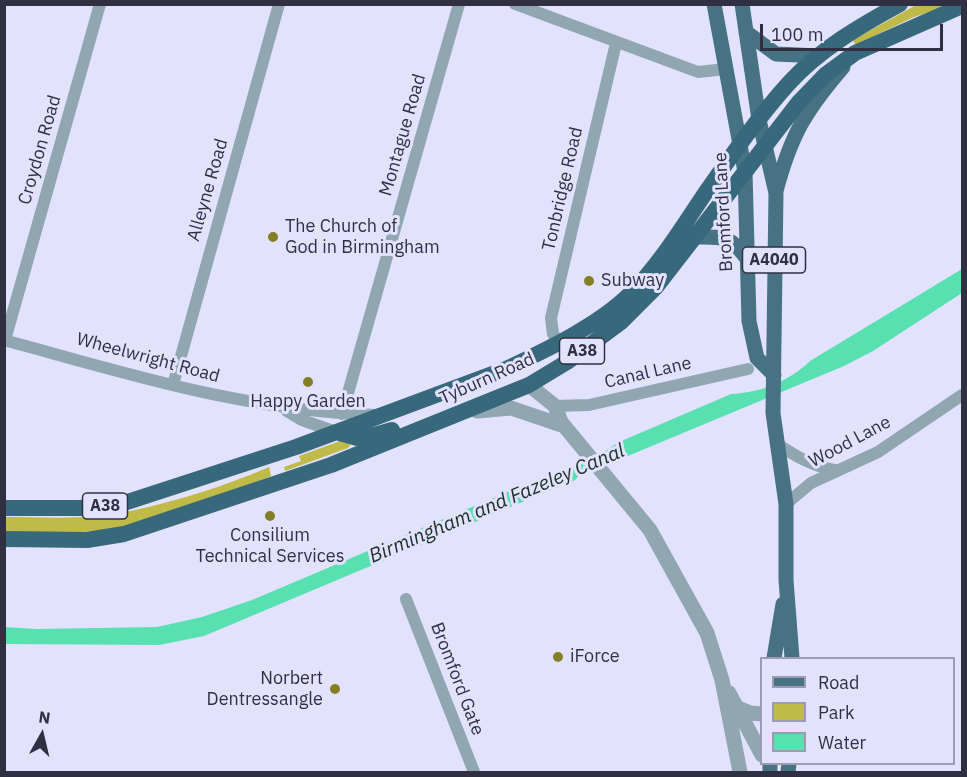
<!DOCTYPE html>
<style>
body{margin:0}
#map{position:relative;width:967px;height:777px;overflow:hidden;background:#e2e2ff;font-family:"IBM Plex Sans",sans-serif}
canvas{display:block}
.frame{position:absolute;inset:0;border:6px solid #313042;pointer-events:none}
.legend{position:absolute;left:760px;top:657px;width:195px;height:108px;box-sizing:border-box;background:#e2e2ff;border:2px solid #9b9bb3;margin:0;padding:8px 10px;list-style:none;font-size:18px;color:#313042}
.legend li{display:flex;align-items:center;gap:12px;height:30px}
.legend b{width:30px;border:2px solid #9b9bb3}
.north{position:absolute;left:12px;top:705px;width:60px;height:60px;-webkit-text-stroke:4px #e2e2ff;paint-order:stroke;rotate:8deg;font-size:16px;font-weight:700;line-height:24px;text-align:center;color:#313042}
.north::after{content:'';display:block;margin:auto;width:21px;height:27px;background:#313042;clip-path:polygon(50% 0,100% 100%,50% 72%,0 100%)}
.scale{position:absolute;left:760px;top:24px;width:183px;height:27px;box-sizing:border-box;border:3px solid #313042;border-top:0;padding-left:8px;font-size:18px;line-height:21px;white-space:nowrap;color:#313042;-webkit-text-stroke:4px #e2e2ff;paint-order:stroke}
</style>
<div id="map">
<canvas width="967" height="777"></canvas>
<div class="frame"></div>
<ul class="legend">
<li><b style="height:8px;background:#477284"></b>Road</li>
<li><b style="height:16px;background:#c0ba48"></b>Park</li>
<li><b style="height:16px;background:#58e0b0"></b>Water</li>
</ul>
<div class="north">N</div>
<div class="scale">100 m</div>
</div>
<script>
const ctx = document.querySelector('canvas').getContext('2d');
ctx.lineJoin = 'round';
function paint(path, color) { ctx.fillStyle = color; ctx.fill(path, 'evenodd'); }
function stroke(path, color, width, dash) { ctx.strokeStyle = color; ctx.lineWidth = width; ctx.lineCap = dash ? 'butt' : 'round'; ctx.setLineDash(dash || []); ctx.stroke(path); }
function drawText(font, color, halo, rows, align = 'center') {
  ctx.font = font + ' "IBM Plex Sans",sans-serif'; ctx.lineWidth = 6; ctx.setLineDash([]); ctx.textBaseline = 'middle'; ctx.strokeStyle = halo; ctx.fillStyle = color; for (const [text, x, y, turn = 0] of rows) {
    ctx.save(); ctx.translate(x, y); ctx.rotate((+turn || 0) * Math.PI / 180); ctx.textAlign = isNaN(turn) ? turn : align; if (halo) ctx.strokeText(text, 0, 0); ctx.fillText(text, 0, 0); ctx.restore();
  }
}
const green = new Path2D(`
 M 916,5 L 951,5 L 914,17 L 855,45 L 853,40 Z
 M 343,440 L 351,444 L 348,448 L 285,471 L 284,467 L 301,461 L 299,456 Z
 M 269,467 L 271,476 C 228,495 151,524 105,530 C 72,534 38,533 5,532 L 5,517 C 35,517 66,519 96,516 C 145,512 224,487 269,467 Z`);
const water = new Path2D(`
 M 962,269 L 962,293 L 873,351 L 844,366 L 623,458 L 617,457 L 581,473 L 575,480 L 204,636 L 159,645 L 5,644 L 4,627 L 37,629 L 157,627 L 202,617 L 252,600 L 538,479 L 593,459 L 619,442 L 731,394 C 759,393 790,381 810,361 Z`);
const minor = new Path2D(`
 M 515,4 L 698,72 L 726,69
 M 4,340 C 129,374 245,411 376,415
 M 5,340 L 100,4
 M 559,342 L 553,334 L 551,318 L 616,43
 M 173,385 L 279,4
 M 555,406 L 589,405 L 748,369
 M 287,411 L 302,420 L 336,432
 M 342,414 L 459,4
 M 776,443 C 795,456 812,466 835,470
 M 786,504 L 811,483 L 878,452 L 962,395
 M 406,599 L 474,772`);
const tertiary = new Path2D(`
 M 529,385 L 555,406 L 561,422 L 650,530 L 707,633 L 722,680 L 740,772
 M 477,411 L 511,408 L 564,426
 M 729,693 L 762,755
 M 738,708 L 750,713 L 762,714`);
const primary = new Path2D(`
 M 714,4 L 745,172 L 749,321 L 757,358 L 774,375
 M 742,4 L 759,120 L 776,193 L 773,413 L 786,504 L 786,580 L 792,658
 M 746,32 L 776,54 L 819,56
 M 776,191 C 791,135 805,111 843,67
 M 695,237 C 724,237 730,235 748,260
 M 774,658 L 783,604
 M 770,772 L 770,764
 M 788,772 L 789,764`);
const trunk = new Path2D(`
 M 336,432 L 361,439 L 392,430
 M 4,508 L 80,508 L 121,504 L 296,447 L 506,369 C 546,350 599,325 630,294 C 660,264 683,226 706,192 C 732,155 759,116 789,83 C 820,49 860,26 900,4
 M 4,539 L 87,540 L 124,534 L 331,465 L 529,385 L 567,362 L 621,322 L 656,287 L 799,102 L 825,75 L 855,53 L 962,6`);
const markers = [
 [273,237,6,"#847f27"],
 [589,281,6,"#847f27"],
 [308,382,6,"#847f27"],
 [270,516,6,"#847f27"],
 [558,657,6,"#847f27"],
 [335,689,6,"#847f27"]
];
const shields = [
 [774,260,63],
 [582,351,45],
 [105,506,45]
];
const shieldNames = [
 ["A4040",774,260],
 ["A38",582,351],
 ["A38",105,506]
];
const streetNames = [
 ["Montague Road",403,135,-74],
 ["Croydon Road",40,150,-74],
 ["Tonbridge Road",563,189,-77],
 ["Alleyne Road",208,190,-74],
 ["Bromford Lane",724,212,-93],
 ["Wheelwright Road",148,358,15],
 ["Canal Lane",648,373,-13],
 ["Tyburn Road",487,379,-24],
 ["Wood Lane",850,442,-28],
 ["Bromford Gate",457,679,69]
];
const poiNames = [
 ["The Church of",285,227],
 ["God in Birmingham",285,248],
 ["Subway",601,281],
 ["Happy Garden",308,402,"center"],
 ["Consilium",270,536,"center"],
 ["Technical Services",270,557,"center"],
 ["iForce",570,657],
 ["Norbert",323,679,"right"],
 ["Dentressangle",323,700,"right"]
];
const waterNames = [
 ["Birmingham and Fazeley Canal",497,504,-23]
];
paint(green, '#c0ba48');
paint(water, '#58e0b0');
stroke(minor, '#90a7b1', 12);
stroke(tertiary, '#90a7b1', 15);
stroke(primary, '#477284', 15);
stroke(trunk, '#38687c', 16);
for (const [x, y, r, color] of markers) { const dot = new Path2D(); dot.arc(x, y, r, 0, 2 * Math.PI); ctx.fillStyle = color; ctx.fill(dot); stroke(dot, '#e2e2ff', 2); }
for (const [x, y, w] of shields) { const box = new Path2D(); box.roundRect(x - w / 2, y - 13, w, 26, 4.5); ctx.fillStyle = '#e2e2ff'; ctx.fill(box); stroke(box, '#313042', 1.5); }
drawText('bold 16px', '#313042', null, shieldNames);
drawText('18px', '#313042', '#e2e2ff', streetNames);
drawText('18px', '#313042', '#e2e2ff', poiNames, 'left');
drawText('italic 20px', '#1a3128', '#e2e2ff', waterNames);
</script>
